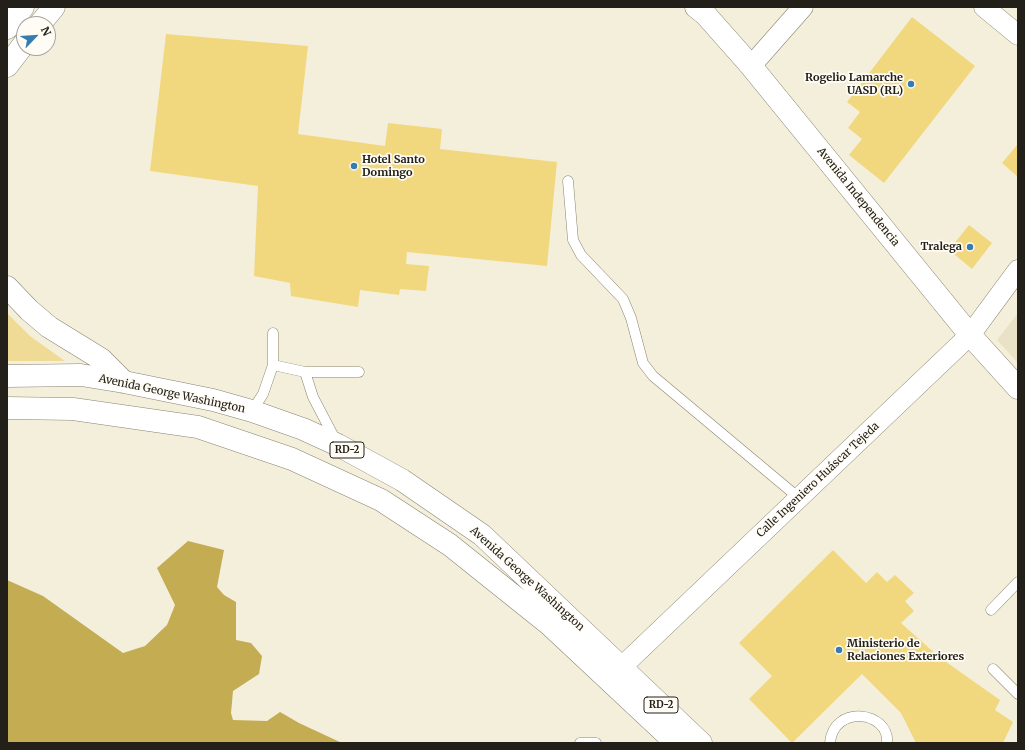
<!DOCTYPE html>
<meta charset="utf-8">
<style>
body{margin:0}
#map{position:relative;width:1025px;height:750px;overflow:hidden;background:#f4efda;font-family:Merriweather,serif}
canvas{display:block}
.frame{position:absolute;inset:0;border:8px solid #222018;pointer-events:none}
.north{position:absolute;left:16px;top:16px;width:40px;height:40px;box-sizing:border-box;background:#fefcf4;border:1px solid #a6a49c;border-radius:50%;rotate:65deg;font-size:11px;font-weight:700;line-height:16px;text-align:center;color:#222018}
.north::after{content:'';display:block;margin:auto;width:14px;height:18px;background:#357cb1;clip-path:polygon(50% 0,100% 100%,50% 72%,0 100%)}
</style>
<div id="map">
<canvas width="1025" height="750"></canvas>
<div class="frame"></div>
<div class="north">N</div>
</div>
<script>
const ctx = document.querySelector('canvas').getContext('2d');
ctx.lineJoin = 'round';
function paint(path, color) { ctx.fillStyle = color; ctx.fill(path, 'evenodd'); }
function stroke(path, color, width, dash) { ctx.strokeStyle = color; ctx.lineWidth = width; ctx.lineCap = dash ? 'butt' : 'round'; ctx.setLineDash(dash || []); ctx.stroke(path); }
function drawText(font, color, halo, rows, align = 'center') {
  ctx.font = font + ' Merriweather,serif'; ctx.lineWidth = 3.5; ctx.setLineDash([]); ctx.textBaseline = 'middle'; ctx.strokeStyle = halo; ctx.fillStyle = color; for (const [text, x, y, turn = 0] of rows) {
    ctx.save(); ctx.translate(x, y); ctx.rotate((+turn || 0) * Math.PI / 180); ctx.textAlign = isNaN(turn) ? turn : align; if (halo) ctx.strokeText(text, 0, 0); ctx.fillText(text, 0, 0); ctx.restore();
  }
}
const built = new Path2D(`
 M 1018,313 L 1018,363 L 997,340 Z`);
const green = new Path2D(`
 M 7,313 L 30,336 L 65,361 L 7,361 Z`);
const water = new Path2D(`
 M 188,541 L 224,550 L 217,587 L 224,595 L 236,602 L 236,640 L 251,643 L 262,656 L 259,674 L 233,691 L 231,713 L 233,720 L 267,721 L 280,712 L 299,723 L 342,743 L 7,743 L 7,580 L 43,596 L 123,653 L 145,646 L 167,625 L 175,605 L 157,568 Z`);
const building = new Path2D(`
 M 912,17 L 975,66 L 884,183 L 849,155 L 862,139 L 848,128 L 860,112 L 847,102 Z
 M 166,34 L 308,46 L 298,134 L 385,146 L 388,123 L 442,129 L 440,149 L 557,162 L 547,266 L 407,252 L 406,264 L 429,266 L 426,291 L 400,289 L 399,295 L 360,290 L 358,307 L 291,296 L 290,283 L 254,276 L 258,186 L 150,171 Z
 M 1017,145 L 1018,145 L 1018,177 L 1002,163 Z
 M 969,225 L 992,243 L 972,269 L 949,250 Z
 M 833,550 L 866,583 L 877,572 L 887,582 L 895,575 L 914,593 L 905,601 L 914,611 L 901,623 L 939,657 L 1000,700 L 995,710 L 1013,722 L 1003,743 L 916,743 L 901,713 L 862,674 L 792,743 L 749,699 L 772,676 L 739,643 Z`);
const lane = new Path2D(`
 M 568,181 L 573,240 L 581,255 L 623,299 L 631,318 L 643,363 L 653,376 L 799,498
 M 273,365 L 273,333
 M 305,372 L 359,372
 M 252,411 L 263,394 L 273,365 L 305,372 L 313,397 L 336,441
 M 991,610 L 1018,582
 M 993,669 L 1018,694
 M 580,743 L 596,743
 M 830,743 C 833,704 890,711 887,743`);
const street = new Path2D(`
 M 984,7 L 1018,35
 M 751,66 L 803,7
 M 610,678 L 970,335 L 1018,270`);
const secondary = new Path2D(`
 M 696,7 L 705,14 L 751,66 L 970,335 L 1018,388
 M 40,24 L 54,7
 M 7,28 L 23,7
 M 7,66 L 24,44`);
const highway = new Path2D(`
 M 7,287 L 29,310 L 49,327 L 101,359 L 124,382
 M 7,376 L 81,375 L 124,382 L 213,400 L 252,411 L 303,429 L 338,445 L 402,480 L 482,535 L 701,743
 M 7,408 L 73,409 L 198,427 L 292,459 L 381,500 L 450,545 L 550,625 L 676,743`);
const markers = [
 [911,84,4,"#357cb1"],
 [354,166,4,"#357cb1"],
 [970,247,4,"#357cb1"],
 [839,650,4,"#357cb1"]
];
const shields = [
 [347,450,34],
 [661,705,34]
];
const shieldNames = [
 ["RD-2",347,450],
 ["RD-2",661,705]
];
const poiNames = [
 ["Rogelio Lamarche",903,78],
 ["UASD (RL)",903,91],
 ["Hotel Santo",362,160,"left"],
 ["Domingo",362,173,"left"],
 ["Tralega",962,247],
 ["Ministerio de",847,644,"left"],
 ["Relaciones Exteriores",847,657,"left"]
];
const streetNames = [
 ["Avenida Independencia",858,197,51],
 ["Avenida George Washington",172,394,12],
 ["Calle Ingeniero Huáscar Tejeda",818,480,-43],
 ["Avenida George Washington",527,579,42]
];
paint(built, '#eae2c7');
paint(green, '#f0db96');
paint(water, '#c4ac52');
paint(building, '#f1d87f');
stroke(lane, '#898371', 11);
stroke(street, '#898371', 21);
stroke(secondary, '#898371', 23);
stroke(highway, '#898371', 23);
stroke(lane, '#fff', 10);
stroke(street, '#fff', 20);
stroke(secondary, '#fff', 22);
stroke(highway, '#fff', 22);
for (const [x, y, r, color] of markers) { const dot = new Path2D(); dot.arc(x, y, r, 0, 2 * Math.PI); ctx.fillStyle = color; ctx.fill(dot); stroke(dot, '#fefcf4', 1.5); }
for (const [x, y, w] of shields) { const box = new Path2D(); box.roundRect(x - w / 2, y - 8, w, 16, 3); ctx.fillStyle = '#fefcf4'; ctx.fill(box); stroke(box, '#222018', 1); }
drawText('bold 10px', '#222018', null, shieldNames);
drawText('bold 11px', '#222018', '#fefcf4', poiNames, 'right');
drawText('11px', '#222018', '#fefcf4', streetNames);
</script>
